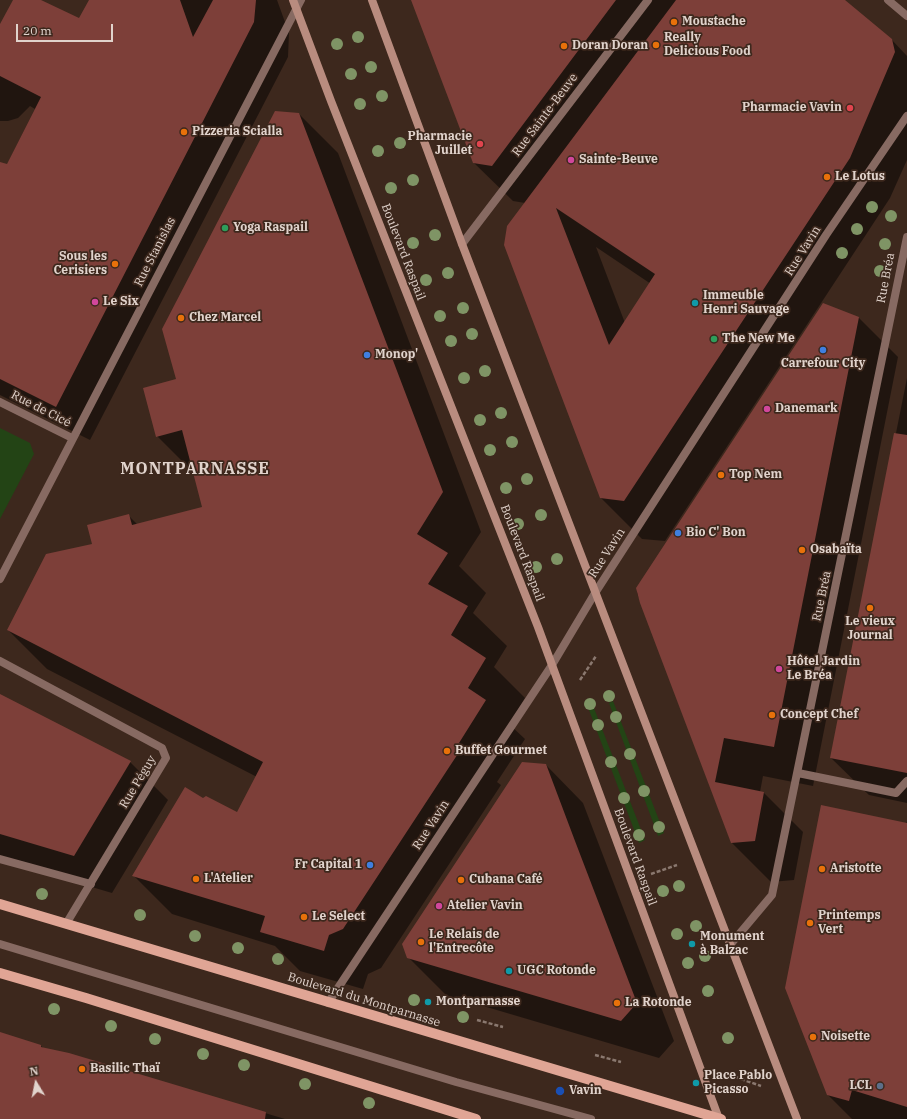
<!DOCTYPE html>
<meta charset="utf-8">
<style>
body{margin:0}
#map{position:relative;width:907px;height:1119px;overflow:hidden;background:#3d281d;font-family:"IBM Plex Serif",serif}
canvas{display:block}
.north{position:absolute;left:16px;top:1063px;width:40px;height:40px;-webkit-text-stroke:3px #3d281d;paint-order:stroke;rotate:350deg;font-size:11px;font-weight:700;line-height:16px;text-align:center;color:#e1d3cc}
.north::after{content:'';display:block;margin:auto;width:14px;height:18px;background:#e1d3cc;clip-path:polygon(50% 0,100% 100%,50% 72%,0 100%)}
.scale{position:absolute;left:16px;top:24px;width:97px;height:18px;box-sizing:border-box;border:2px solid #e1d3cc;border-top:0;padding-left:5px;font-size:12px;line-height:14px;white-space:nowrap;color:#e1d3cc;-webkit-text-stroke:3px #3d281d;paint-order:stroke}
</style>
<div id="map">
<canvas width="907" height="1119"></canvas>
<div class="north">N</div>
<div class="scale">20 m</div>
</div>
<script>
const ctx = document.querySelector('canvas').getContext('2d');
ctx.lineJoin = 'round';
function paint(path, color) { ctx.fillStyle = color; ctx.fill(path, 'evenodd'); }
function stroke(path, color, width, dash) { ctx.strokeStyle = color; ctx.lineWidth = width; ctx.lineCap = dash ? 'butt' : 'round'; ctx.setLineDash(dash || []); ctx.stroke(path); }
function drawText(font, color, halo, rows, align = 'center') {
  ctx.font = font + ' "IBM Plex Serif",serif'; ctx.lineWidth = 3.5; ctx.setLineDash([]); ctx.textBaseline = 'middle'; ctx.strokeStyle = halo; ctx.fillStyle = color; for (const [text, x, y, turn = 0] of rows) {
    ctx.save(); ctx.translate(x, y); ctx.rotate((+turn || 0) * Math.PI / 180); ctx.textAlign = isNaN(turn) ? turn : align; if (halo) ctx.strokeText(text, 0, 0); ctx.fillText(text, 0, 0); ctx.restore();
  }
}
const green = new Path2D(`
 M 0,428 L 30,443 L 34,454 L 0,519 Z
 M 613,701 L 664,833 L 658,836 L 609,703 Z
 M 594,708 L 645,840 L 639,843 L 589,710 Z`);
const shadow = new Path2D(`
 M 14,0 L 39,0 L 80,20 L 90,0 L 277,0 L 289,33 L 288,57 L 90,440 L 0,395 L 0,163 L 7,165 L 35,109 L 30,106 L 18,118 L 8,121 L 0,121 L 0,26 Z
 M 412,0 L 844,0 L 891,39 L 907,56 L 907,160 L 890,198 L 665,541 L 642,539 L 601,498 L 525,203 L 513,201 L 473,162 ZM 596,247 L 651,284 L 625,323 Z
 M 299,114 L 338,153 L 481,532 L 459,566 L 486,593 L 473,613 L 507,646 L 494,667 L 525,698 L 509,724 L 525,739 L 497,782 L 501,785 L 381,968 L 368,974 L 363,989 L 300,971 L 275,946 L 172,914 L 133,875 L 203,799 L 237,813 L 257,777 L 47,669 L 8,630 L 93,544 L 128,515 L 138,525 L 203,508 L 194,473 L 157,436 L 177,380 Z
 M 823,304 L 859,318 L 898,357 L 813,786 L 763,776 L 760,792 L 764,793 L 803,832 L 794,880 L 771,882 L 731,842 L 637,593 L 637,588 Z
 M 907,378 L 907,803 L 869,795 L 831,758 Z
 M 0,695 L 130,762 L 168,800 L 112,893 L 0,860 Z
 M 546,765 L 583,803 L 674,1041 L 659,1058 L 446,995 L 408,957 Z
 M 907,821 L 907,1119 L 852,1119 L 827,1094 Z
 M 0,1033 L 41,1046 L 43,1048 L 68,1054 L 285,1119 L 0,1119 Z`);
const building = new Path2D(`
 M 13,0 L 41,0 L 79,18 L 89,0 L 180,0 L 193,37 L 213,0 L 256,0 L 254,22 L 56,407 L 0,379 L 0,162 L 7,164 L 41,97 L 0,76 L 0,24 Z
 M 411,0 L 616,0 L 492,166 L 473,163 Z
 M 676,0 L 845,0 L 892,39 L 895,52 L 850,158 L 624,501 L 600,498 L 504,245 L 507,226 ZM 556,208 L 655,274 L 609,345 Z
 M 275,111 L 299,113 L 443,492 L 417,534 L 448,553 L 428,584 L 468,606 L 451,635 L 486,658 L 468,688 L 486,700 L 459,743 L 463,746 L 343,929 L 329,935 L 324,951 L 260,932 L 265,916 L 132,876 L 185,787 L 203,798 L 206,796 L 237,812 L 263,762 L 7,630 L 46,554 L 92,544 L 87,525 L 129,514 L 132,525 L 202,507 L 182,430 L 156,437 L 143,388 L 176,379 L 162,329 Z
 M 823,303 L 859,317 L 774,747 L 724,738 L 715,782 L 764,792 L 755,841 L 731,843 L 640,603 L 636,588 Z
 M 894,433 L 907,435 L 907,773 L 830,758 Z
 M 0,694 L 131,761 L 74,856 L 0,834 Z
 M 522,762 L 546,764 L 575,841 L 637,1003 L 621,1021 L 407,958 L 402,944 Z
 M 821,805 L 907,823 L 907,1107 L 852,1090 L 849,1101 L 827,1095 L 785,988 Z
 M 0,1032 L 41,1045 L 41,1047 L 69,1053 L 266,1112 L 265,1119 L 0,1119 Z`);
const path = new Path2D(`
 M 580,680 L 596,656
 M 651,874 L 677,865
 M 477,1020 L 503,1027
 M 595,1055 L 621,1062
 M 724,1073 L 761,1086`);
const lane = new Path2D(`
 M 0,859 L 91,884
 M 0,944 L 456,1082 L 591,1119`);
const street = new Path2D(`
 M 888,0 L 907,16
 M 462,244 L 648,0
 M 0,402 L 72,438
 M 0,579 L 301,0
 M 0,661 L 162,748 L 166,758 L 66,924
 M 798,773 L 896,793 L 907,781
 M 730,945 L 772,895 L 907,237
 M 328,1003 L 552,665 L 595,593 L 826,235 L 907,116`);
const secondary = new Path2D(`
 M 293,0 L 331,101 L 538,627 L 719,1119
 M 372,0 L 462,244 L 797,1119`);
const primary = new Path2D(`
 M 0,904 L 721,1119
 M 0,973 L 86,998 L 476,1119`);
const trees = [
 [358,37],
 [337,44],
 [371,67],
 [351,74],
 [382,96],
 [360,104],
 [400,143],
 [378,151],
 [413,180],
 [391,188],
 [872,207],
 [891,216],
 [857,229],
 [435,235],
 [413,243],
 [885,244],
 [842,253],
 [880,271],
 [448,273],
 [426,280],
 [463,308],
 [440,316],
 [472,334],
 [451,341],
 [485,371],
 [464,378],
 [501,413],
 [480,420],
 [512,442],
 [490,450],
 [527,479],
 [506,488],
 [541,515],
 [518,524],
 [557,559],
 [536,567],
 [609,696],
 [590,704],
 [616,717],
 [598,725],
 [630,754],
 [611,762],
 [644,791],
 [624,798],
 [659,827],
 [639,835],
 [679,886],
 [663,891],
 [42,894],
 [140,915],
 [696,926],
 [677,934],
 [195,936],
 [238,948],
 [705,956],
 [278,959],
 [688,963],
 [708,991],
 [414,1000],
 [54,1009],
 [463,1017],
 [111,1026],
 [728,1038],
 [155,1039],
 [203,1054],
 [244,1065],
 [305,1084],
 [369,1103]
];
const markers = [
 [674,22,4,"#e8710a"],
 [656,45,4,"#e8710a"],
 [564,46,4,"#e8710a"],
 [850,108,4,"#e0444e"],
 [184,132,4,"#e8710a"],
 [480,144,4,"#e0444e"],
 [571,160,4,"#d1479c"],
 [827,177,4,"#e8710a"],
 [225,228,4,"#2e9e5b"],
 [115,264,4,"#e8710a"],
 [95,302,4,"#d1479c"],
 [695,303,4,"#0f9aa8"],
 [181,318,4,"#e8710a"],
 [714,339,4,"#2e9e5b"],
 [823,350,4,"#3f7fe0"],
 [367,355,4,"#3f7fe0"],
 [767,409,4,"#d1479c"],
 [721,475,4,"#e8710a"],
 [678,533,4,"#3f7fe0"],
 [802,550,4,"#e8710a"],
 [870,608,4,"#e8710a"],
 [779,669,4,"#d1479c"],
 [772,715,4,"#e8710a"],
 [447,751,4,"#e8710a"],
 [370,865,4,"#3f7fe0"],
 [822,869,4,"#e8710a"],
 [196,879,4,"#e8710a"],
 [461,880,4,"#e8710a"],
 [439,906,4,"#d1479c"],
 [304,917,4,"#e8710a"],
 [810,923,4,"#e8710a"],
 [421,942,4,"#e8710a"],
 [692,944,4,"#0f9aa8"],
 [509,971,4,"#0f9aa8"],
 [428,1002,4,"#0f9aa8"],
 [617,1003,4,"#e8710a"],
 [813,1037,4,"#e8710a"],
 [82,1069,4,"#e8710a"],
 [696,1083,4,"#0f9aa8"],
 [880,1086,4,"#5c6f8a"],
 [560,1091,5,"#1a4fb4"]
];
const poiNames = [
 ["Moustache",682,22],
 ["Really",664,38],
 ["Delicious Food",664,52],
 ["Doran Doran",572,46],
 ["Pharmacie Vavin",842,108,"right"],
 ["Pizzeria Scialla",192,132],
 ["Pharmacie",472,137,"right"],
 ["Juillet",472,151,"right"],
 ["Sainte-Beuve",579,160],
 ["Le Lotus",835,177],
 ["Yoga Raspail",233,228],
 ["Sous les",107,257,"right"],
 ["Cerisiers",107,271,"right"],
 ["Immeuble",703,296],
 ["Henri Sauvage",703,310],
 ["Le Six",103,302],
 ["Chez Marcel",189,318],
 ["The New Me",722,339],
 ["Monop'",375,355],
 ["Carrefour City",823,364,"center"],
 ["Danemark",775,409],
 ["Top Nem",729,475],
 ["Bio C' Bon",686,533],
 ["Osabaïta",810,550],
 ["Le vieux",870,622,"center"],
 ["Journal",870,636,"center"],
 ["Hôtel Jardin",787,662],
 ["Le Bréa",787,676],
 ["Concept Chef",780,715],
 ["Buffet Gourmet",455,751],
 ["Fr Capital 1",362,865,"right"],
 ["Aristotte",830,869],
 ["L'Atelier",204,879],
 ["Cubana Café",469,880],
 ["Atelier Vavin",447,906],
 ["Printemps",818,916],
 ["Vert",818,930],
 ["Le Select",312,917],
 ["Le Relais de",429,935],
 ["l'Entrecôte",429,949],
 ["Monument",700,937],
 ["à Balzac",700,951],
 ["UGC Rotonde",517,971],
 ["Montparnasse",436,1002],
 ["La Rotonde",625,1003],
 ["Noisette",821,1037],
 ["Basilic Thaï",90,1069],
 ["Place Pablo",704,1076],
 ["Picasso",704,1090],
 ["LCL",872,1086,"right"],
 ["Vavin",569,1091]
];
const streetNames = [
 ["Rue Sainte-Beuve",545,115,-53],
 ["Rue Vavin",803,251,-58],
 ["Rue Stanislas",155,252,-63],
 ["Boulevard Raspail",403,252,69],
 ["Rue Bréa",886,278,-79],
 ["Rue de Cicé",41,409,27],
 ["Boulevard Raspail",522,553,69],
 ["Rue Vavin",607,553,-57],
 ["Rue Bréa",822,596,-78],
 ["Rue Péguy",138,782,-59],
 ["Rue Vavin",431,825,-57],
 ["Boulevard Raspail",635,857,70],
 ["Boulevard du Montparnasse",364,1000,17]
];
const districtNames = [
 ["MONTPARNASSE",195,469]
];
paint(green, '#234415');
paint(shadow, '#0007');
paint(building, '#7d3f39');
stroke(path, '#8a786f', 2.5, [4, 2]);
stroke(lane, '#876a62', 8);
stroke(street, '#876a62', 8);
stroke(secondary, '#b98c7f', 8);
stroke(primary, '#e0a595', 10);
ctx.fillStyle = '#7f9465';
for (const [x, y] of trees) { ctx.beginPath(); ctx.arc(x, y, 6, 0, 2 * Math.PI); ctx.fill(); }
for (const [x, y, r, color] of markers) { const dot = new Path2D(); dot.arc(x, y, r, 0, 2 * Math.PI); ctx.fillStyle = color; ctx.fill(dot); stroke(dot, '#3d281d', 1.5); }
drawText('bold 12px', '#e1d3cc', '#3d281d', poiNames, 'left');
drawText('12px', '#e1d3cc', '#3d281d', streetNames);
ctx.letterSpacing = '1px';
drawText('bold 16px', '#e1d3cc', '#3d281d', districtNames);
ctx.letterSpacing = '0px';
</script>
